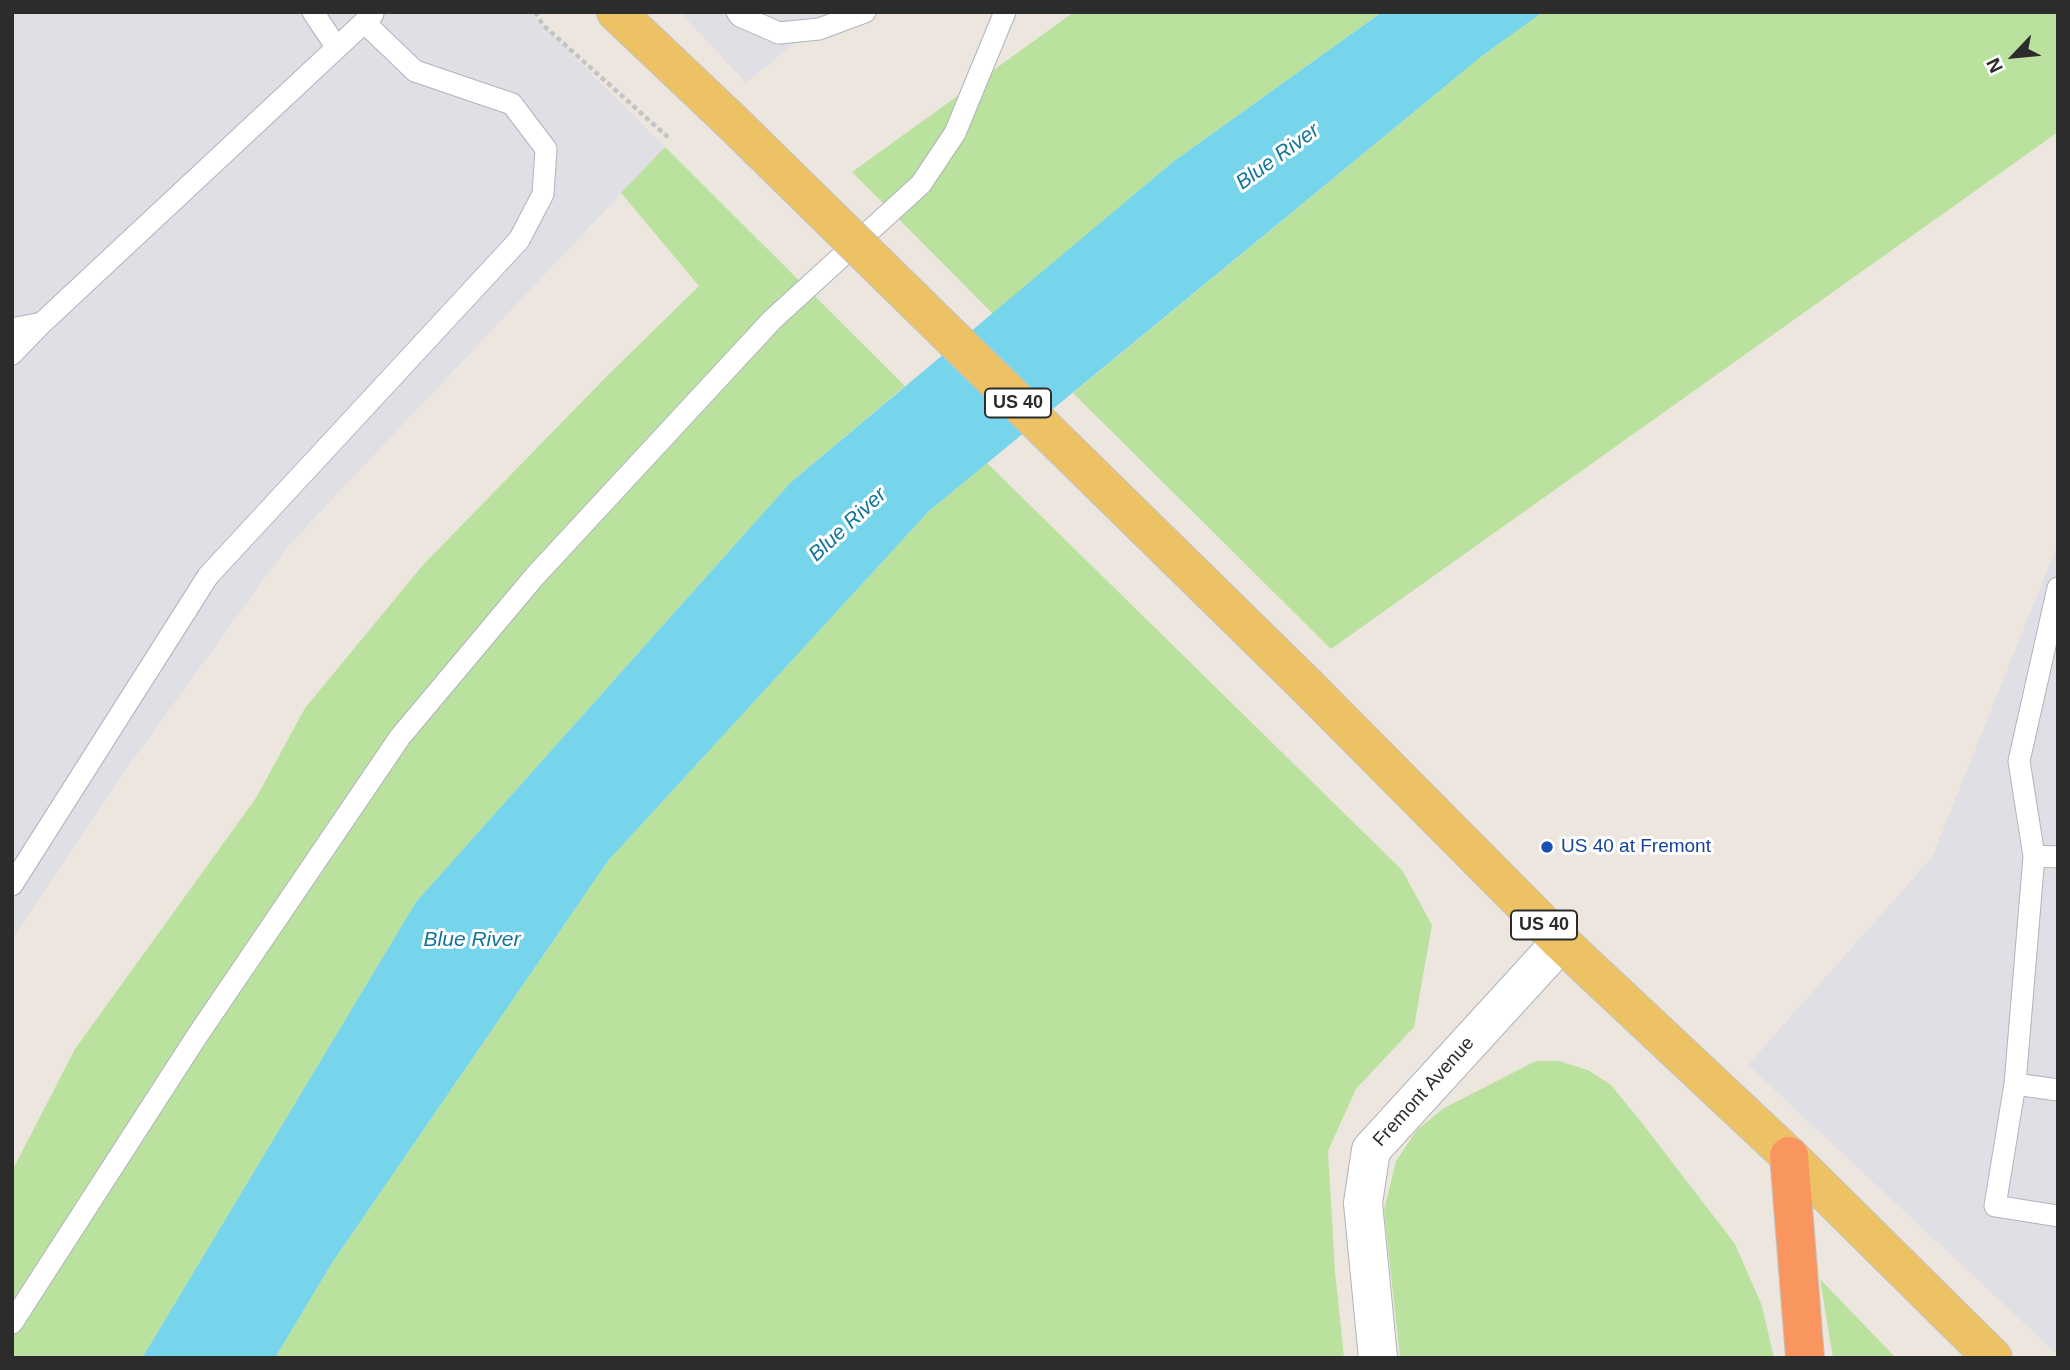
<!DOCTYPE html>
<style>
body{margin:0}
#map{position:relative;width:2070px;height:1370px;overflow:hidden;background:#ede6df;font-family:Helvetica,sans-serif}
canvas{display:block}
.frame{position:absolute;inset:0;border:14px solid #2c2c2c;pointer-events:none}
.north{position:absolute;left:1979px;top:21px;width:70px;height:70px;-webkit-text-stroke:5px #fff;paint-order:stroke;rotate:244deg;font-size:19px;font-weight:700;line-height:28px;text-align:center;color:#2c2c2c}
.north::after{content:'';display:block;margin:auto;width:24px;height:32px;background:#2c2c2c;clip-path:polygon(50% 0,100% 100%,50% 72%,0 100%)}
</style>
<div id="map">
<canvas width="2070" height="1370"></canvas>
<div class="frame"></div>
<div class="north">N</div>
</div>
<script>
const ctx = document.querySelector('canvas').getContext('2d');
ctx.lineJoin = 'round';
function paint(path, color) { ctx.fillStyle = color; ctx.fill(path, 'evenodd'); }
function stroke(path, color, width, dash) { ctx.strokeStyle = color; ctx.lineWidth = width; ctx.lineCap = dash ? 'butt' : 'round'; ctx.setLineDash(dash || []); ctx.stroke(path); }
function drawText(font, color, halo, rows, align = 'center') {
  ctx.font = font + ' Helvetica,sans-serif'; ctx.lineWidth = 6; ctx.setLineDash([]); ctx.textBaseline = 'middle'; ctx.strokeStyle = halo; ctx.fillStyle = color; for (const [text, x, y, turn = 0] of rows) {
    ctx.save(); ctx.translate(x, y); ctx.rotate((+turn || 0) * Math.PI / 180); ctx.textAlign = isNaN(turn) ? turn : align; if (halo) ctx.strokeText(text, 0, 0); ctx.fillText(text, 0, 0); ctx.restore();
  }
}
const industrial = new Path2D(`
 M 12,12 L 529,12 L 665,147 L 288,546 L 132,761 L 12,939 Z
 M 680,12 L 833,12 L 746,83 Z
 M 2058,543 L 2058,1355 L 1748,1065 L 1932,857 Z`);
const green = new Path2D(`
 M 1074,12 L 1382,12 L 1174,161 L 993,314 L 852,172 Z
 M 1543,12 L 2058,12 L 2058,132 L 1331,649 L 1073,393 L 1482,56 Z
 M 665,147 L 905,386 L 790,483 L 416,902 L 142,1358 L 12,1358 L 12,1171 L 75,1049 L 256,798 L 305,708 L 423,565 L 606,377 L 699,286 L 621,193 Z
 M 987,463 L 1402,870 L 1432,925 L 1414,1027 L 1356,1089 L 1328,1151 L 1335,1271 L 1344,1358 L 275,1358 L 332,1263 L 608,861 L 929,511 Z
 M 1536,1061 L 1559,1061 L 1588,1070 L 1611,1085 L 1642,1123 L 1735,1244 L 1762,1306 L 1774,1358 L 1400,1358 L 1384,1210 L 1396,1161 L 1417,1130 L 1444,1108 Z
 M 1820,1279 L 1896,1358 L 1833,1358 Z`);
const water = new Path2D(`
 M 1382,12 L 1543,12 L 1482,56 L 929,511 L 608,861 L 332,1263 L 275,1358 L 142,1358 L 416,902 L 790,483 L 1174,161 Z`);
const path = new Path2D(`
 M 535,12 L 543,25 L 670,139`);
const service = new Path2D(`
 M 313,12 L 337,48
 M 737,12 L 740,16 L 779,33 L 819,29 L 865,12
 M 12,329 L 42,323 L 373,14
 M 12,354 L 42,323
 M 2058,588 L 2019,761 L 2034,856 L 2015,1084 L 1995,1206 L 2058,1216
 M 2034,856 L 2058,857
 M 12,885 L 208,576 L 519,240 L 543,194 L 546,149 L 512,104 L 415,71 L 364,22
 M 2015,1084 L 2058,1090
 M 12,1323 L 197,1036 L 400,737 L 535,576 L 772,320 L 921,184 L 955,133 L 1005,12`);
const minor = new Path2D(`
 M 1378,1358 L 1363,1203 L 1371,1150 L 1561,942`);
const primary = new Path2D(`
 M 616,12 L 729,119
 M 1307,686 L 1561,942 L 1789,1156 L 1993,1358`);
const motorway = new Path2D(`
 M 1789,1156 L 1805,1358`);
const primaryBridge = new Path2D(`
 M 729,119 L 1307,686`);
const markers = [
 [1547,847,7,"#1a4fb4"]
];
const shields = [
 [1018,403,66],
 [1544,925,66]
];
const shieldNames = [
 ["US 40",1018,403],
 ["US 40",1544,925]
];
const transitNames = [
 ["US 40 at Fremont",1561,847]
];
const streetNames = [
 ["Fremont Avenue",1424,1092,-48]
];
const waterNames = [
 ["Blue River",1278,157,-36],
 ["Blue River",848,525,-43],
 ["Blue River",472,940]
];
paint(industrial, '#e1dfe6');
paint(green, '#bae29e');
paint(water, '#77d5eb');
stroke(service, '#b0b3bc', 23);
stroke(minor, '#b0b3bc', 40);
stroke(primary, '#c4c4c4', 40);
stroke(motorway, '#c4c4c4', 40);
stroke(path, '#c4c4c4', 4.5, [5, 3.5]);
stroke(service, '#fff', 21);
stroke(minor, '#fff', 38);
stroke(primary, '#ecc265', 38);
stroke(motorway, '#f9965f', 38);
stroke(primaryBridge, '#c4c4c4', 40, []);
stroke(primaryBridge, '#ecc265', 38);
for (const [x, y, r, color] of markers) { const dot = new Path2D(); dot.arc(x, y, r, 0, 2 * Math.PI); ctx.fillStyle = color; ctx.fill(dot); stroke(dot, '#fff', 2.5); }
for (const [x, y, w] of shields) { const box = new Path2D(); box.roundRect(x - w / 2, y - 14.5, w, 29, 5); ctx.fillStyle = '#fff'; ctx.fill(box); stroke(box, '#2c2c2c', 2); }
drawText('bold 18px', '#2c2c2c', null, shieldNames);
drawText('19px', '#164399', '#fff', transitNames, 'left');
drawText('19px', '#2c2c2c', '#fff', streetNames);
drawText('italic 21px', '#12769b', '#fff', waterNames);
</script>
